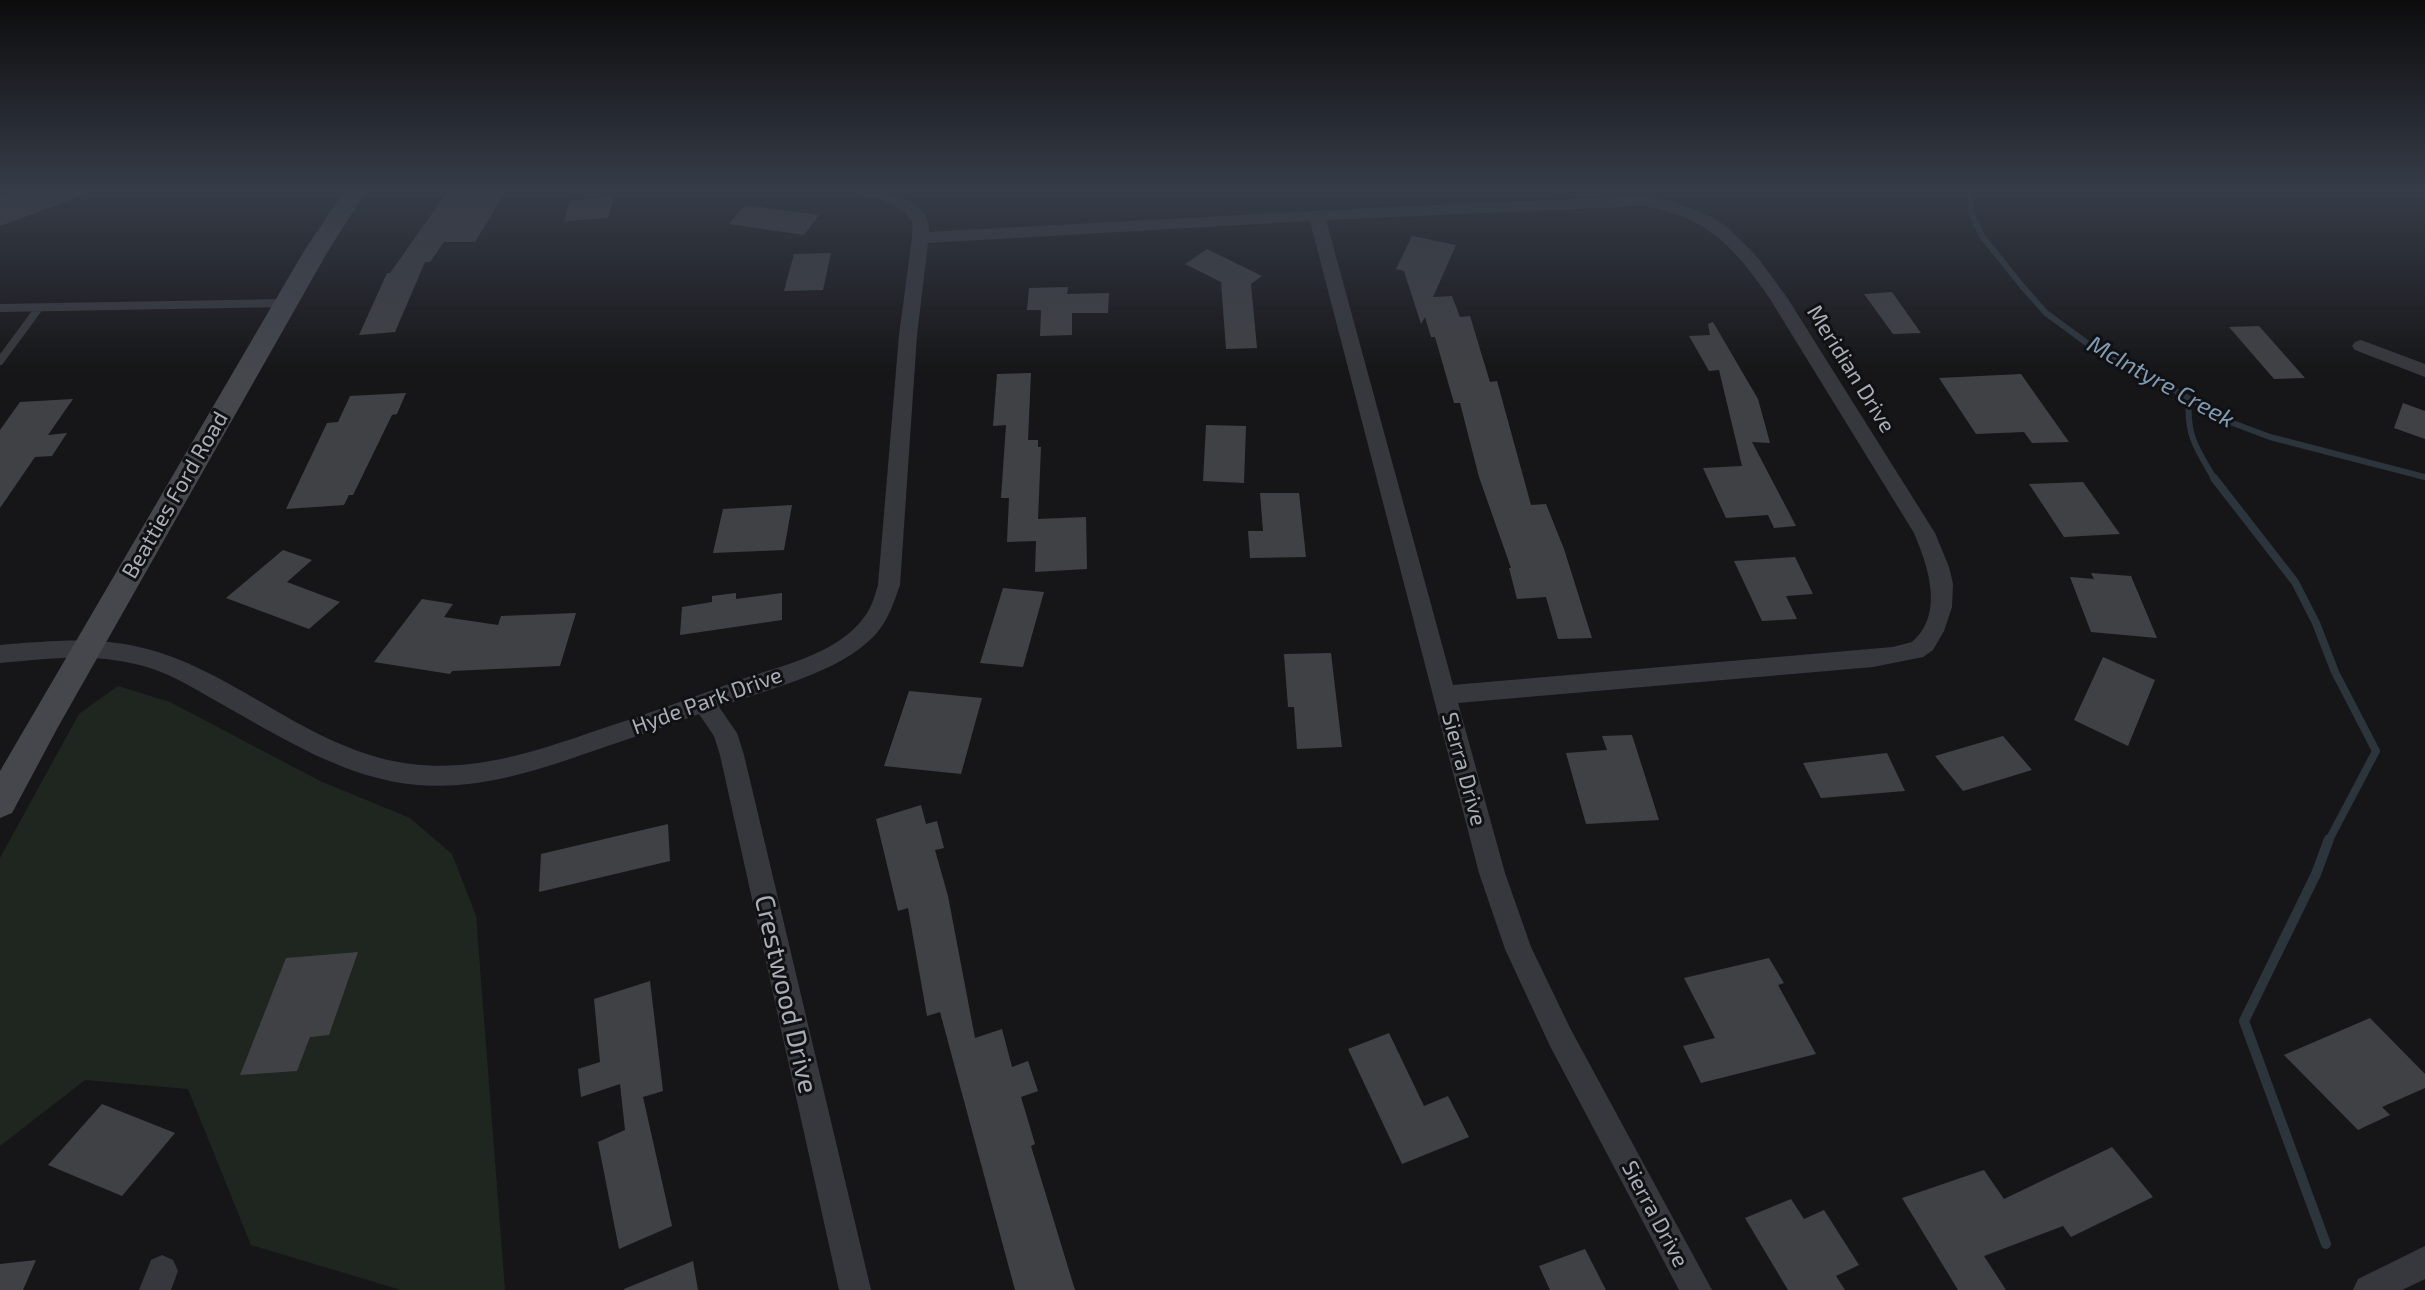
<!DOCTYPE html>
<style>
body{margin:0}
canvas{display:block;background:#161618}
</style>
<canvas width="2425" height="1290"></canvas>
<script>
const ctx = document.querySelector('canvas').getContext('2d');
ctx.lineJoin = 'round';
function paint(path, color) { ctx.fillStyle = color; ctx.fill(path, 'evenodd'); }
function stroke(path, color, width, dash) { ctx.strokeStyle = color; ctx.lineWidth = width; ctx.lineCap = dash ? 'butt' : 'round'; ctx.setLineDash(dash || []); ctx.stroke(path); }
function drawText(font, color, halo, rows, align = 'center') {
  ctx.font = font + ' "Exo 2",sans-serif'; ctx.lineWidth = 6; ctx.setLineDash([]); ctx.textBaseline = 'middle'; ctx.strokeStyle = halo; ctx.fillStyle = color; for (const [text, x, y, turn = 0] of rows) {
    ctx.save(); ctx.translate(x, y); ctx.rotate((+turn || 0) * Math.PI / 180); ctx.textAlign = isNaN(turn) ? turn : align; if (halo) ctx.strokeText(text, 0, 0); ctx.fillText(text, 0, 0); ctx.restore();
  }
}
const green = new Path2D(`
 M 118,686 L 170,702 L 320,781 L 410,818 L 452,854 L 476,916 L 505,1290 L 401,1290 L 251,1245 L 188,1089 L 85,1080 L 0,1146 L 0,858 L 79,714 Z`);
const streamFar2 = new Path2D(`
 M 1970,191 L 1971,212 L 1982,236 L 2022,286 L 2046,313 L 2099,352 L 2155,379 L 2230,422 L 2270,437 L 2425,477
 M 2189,399 C 2186,436 2197,449 2215,480`);
const streamFar1 = new Path2D(`
 M 2214,478 L 2295,582 L 2316,623 L 2335,672 L 2376,751 L 2329,840`);
const stream = new Path2D(`
 M 2326,1244 L 2244,1021 L 2316,874 L 2329,839`);
const building = new Path2D(`
 M 11,191 L 89,191 L 90,193 L 0,226 L 0,195 Z
 M 448,191 L 506,191 L 475,242 L 444,242 L 430,262 L 425,262 L 395,332 L 359,335 L 387,273 L 390,273 Z
 M 614,197 L 608,218 L 564,221 L 570,200 Z
 M 745,205 L 819,215 L 804,235 L 729,224 Z
 M 1412,236 L 1456,245 L 1433,297 L 1452,296 L 1460,317 L 1470,316 L 1490,382 L 1497,381 L 1531,505 L 1546,504 L 1564,549 L 1592,638 L 1558,639 L 1546,597 L 1517,599 L 1509,568 L 1511,568 L 1479,477 L 1460,403 L 1454,403 L 1435,337 L 1431,337 L 1425,317 L 1421,324 L 1404,271 L 1396,269 Z
 M 1207,249 L 1262,276 L 1251,284 L 1257,348 L 1226,349 L 1221,282 L 1185,264 Z
 M 831,253 L 823,290 L 784,291 L 794,254 Z
 M 1068,287 L 1067,294 L 1109,293 L 1108,313 L 1072,313 L 1072,335 L 1040,336 L 1041,310 L 1027,310 L 1029,288 Z
 M 1892,292 L 1921,333 L 1893,334 L 1864,294 Z
 M 1713,322 L 1758,399 L 1770,443 L 1752,442 L 1796,526 L 1774,528 L 1768,515 L 1726,518 L 1703,468 L 1742,466 L 1719,370 L 1709,371 L 1689,336 L 1710,335 L 1708,324 Z
 M 2259,326 L 2305,378 L 2274,379 L 2229,327 Z
 M 1031,373 L 1028,440 L 1038,440 L 1038,447 L 1041,447 L 1038,519 L 1086,517 L 1087,569 L 1035,572 L 1036,541 L 1007,542 L 1009,498 L 1001,498 L 1006,425 L 993,426 L 997,374 Z
 M 2021,374 L 2069,442 L 2032,443 L 2024,432 L 1976,434 L 1939,378 Z
 M 406,393 L 397,414 L 392,415 L 353,495 L 349,495 L 344,505 L 286,509 L 327,423 L 338,422 L 350,396 Z
 M 73,399 L 48,435 L 67,433 L 52,456 L 35,457 L 0,508 L 0,430 L 20,402 Z
 M 2403,403 L 2425,411 L 2425,439 L 2394,428 Z
 M 1206,425 L 1246,426 L 1244,483 L 1203,481 Z
 M 2083,482 L 2120,534 L 2064,537 L 2029,484 Z
 M 1260,493 L 1299,493 L 1306,557 L 1250,558 L 1248,531 L 1263,531 Z
 M 792,505 L 784,550 L 713,553 L 723,509 Z
 M 283,550 L 312,560 L 287,582 L 340,602 L 309,629 L 226,598 Z
 M 1795,557 L 1813,594 L 1786,596 L 1797,619 L 1762,621 L 1734,561 Z
 M 2091,573 L 2131,576 L 2157,638 L 2091,632 L 2070,577 L 2094,579 Z
 M 1003,588 L 1044,592 L 1023,667 L 980,663 Z
 M 736,593 L 736,599 L 782,593 L 782,620 L 680,635 L 682,607 L 712,602 L 712,596 Z
 M 422,599 L 453,604 L 444,617 L 498,625 L 501,616 L 576,613 L 560,666 L 452,671 L 450,674 L 374,662 Z
 M 1331,653 L 1342,747 L 1297,749 L 1294,707 L 1288,707 L 1284,654 Z
 M 2103,657 L 2155,680 L 2128,746 L 2074,720 Z
 M 909,691 L 982,698 L 961,774 L 884,766 Z
 M 1632,735 L 1659,820 L 1586,824 L 1566,753 L 1607,750 L 1602,736 Z
 M 2003,736 L 2032,770 L 1963,791 L 1935,756 Z
 M 1887,753 L 1905,791 L 1821,798 L 1803,763 Z
 M 921,805 L 926,824 L 937,821 L 944,848 L 935,850 L 948,896 L 975,1038 L 1002,1029 L 1012,1067 L 1028,1061 L 1038,1091 L 1021,1097 L 1035,1144 L 1031,1146 L 1075,1290 L 1015,1290 L 940,1012 L 927,1016 L 908,908 L 898,911 L 876,819 Z
 M 668,824 L 670,861 L 539,892 L 541,854 Z
 M 358,952 L 329,1035 L 310,1037 L 297,1071 L 240,1075 L 286,958 Z
 M 1769,958 L 1784,983 L 1778,985 L 1816,1054 L 1701,1083 L 1683,1046 L 1715,1038 L 1684,978 Z
 M 650,981 L 663,1091 L 643,1097 L 672,1226 L 619,1249 L 598,1142 L 625,1130 L 620,1084 L 581,1097 L 578,1069 L 600,1062 L 594,999 Z
 M 2370,1018 L 2425,1074 L 2425,1088 L 2382,1107 L 2390,1115 L 2358,1130 L 2284,1055 Z
 M 1389,1033 L 1424,1106 L 1448,1096 L 1469,1137 L 1402,1164 L 1348,1049 Z
 M 102,1104 L 175,1133 L 122,1196 L 48,1165 Z
 M 2112,1147 L 2153,1197 L 2071,1237 L 2063,1226 L 1984,1256 L 2006,1290 L 1958,1290 L 1902,1198 L 1984,1170 L 2004,1199 Z
 M 1791,1199 L 1804,1219 L 1824,1210 L 1859,1265 L 1836,1276 L 1845,1290 L 1788,1290 L 1745,1218 Z
 M 1585,1249 L 1606,1290 L 1550,1290 L 1539,1266 Z
 M 36,1260 L 23,1290 L 0,1290 L 0,1264 Z
 M 693,1261 L 698,1290 L 624,1290 L 624,1289 Z`);
const lane = new Path2D(`
 M 0,308 L 286,303
 M 0,361 L 39,308`);
const street = new Path2D(`
 M 853,191 C 880,191 930,195 929,232 L 1371,208 L 1643,196 L 1672,201 L 1712,217 L 1729,228 L 1758,258 L 1788,299 L 1935,533 L 1949,567 L 1953,584 L 1952,607 L 1944,631 L 1933,650 L 1923,657 L 1873,667 L 1458,703 L 1505,873 L 1531,947 L 1570,1028 L 1712,1290 L 1679,1290 L 1550,1046 L 1505,949 L 1479,873 L 1310,221 L 928,243 L 917,335 L 900,585 C 894,602 888,621 875,635 C 840,673 767,689 719,707 L 737,733 L 744,755 L 871,1290 L 839,1290 L 720,755 L 714,736 L 699,714 C 665,727 630,738 596,750 C 538,770 481,790 418,785 C 345,779 281,737 218,702 C 197,690 176,677 153,669 C 102,652 53,658 0,663 L 0,645 C 67,640 115,634 180,660 C 258,692 324,753 411,764 C 476,772 537,751 598,730 C 644,715 689,699 734,682 C 777,666 837,656 865,616 C 872,607 875,595 878,585 L 899,335 L 912,238 C 912,233 913,228 912,223 C 906,204 871,198 855,194 ZM 1643,206 C 1706,215 1736,249 1770,299 L 1914,533 C 1928,566 1945,614 1912,642 L 1893,647 L 1453,685 L 1326,220 Z
 M 2361,340 L 2425,364 L 2425,377 L 2355,350 L 2352,346 L 2355,342 Z
 M 2425,1246 L 2425,1279 L 2402,1290 L 2353,1290 L 2358,1279 Z
 M 162,1255 L 173,1260 L 178,1271 L 171,1290 L 139,1290 L 151,1260 Z`);
const secondary = new Path2D(`
 M 344,191 L 366,191 L 328,251 L 58,727 L 12,813 L 0,818 L 0,771 L 304,251 Z`);
const streetNames = [
 ["Meridian Drive",1851,369,58],
 ["Beatties Ford Road",175,495,-60],
 ["Hyde Park Drive",707,701,-20],
 ["Sierra Drive",1464,769,75],
 ["Sierra Drive",1655,1214,62]
];
const waterNames = [
 ["McIntyre Creek",2161,382,29]
];
const nearStreetnames = [
 ["Crestwood Drive",786,994,77]
];
paint(green, '#1e261f');
stroke(streamFar2, '#2c353c', 6);
stroke(streamFar1, '#2c353c', 8);
stroke(stream, '#2c353c', 10);
paint(building, '#404145');
stroke(lane, '#37383d', 8);
paint(street, '#37383d');
paint(secondary, '#45474d');
const sky = ctx.createLinearGradient(0, 0, 0, 372);
sky.addColorStop(0, '#0c0c0d');
sky.addColorStop(0.51, '#363c48');
sky.addColorStop(1, '#363c4800');
ctx.fillStyle = sky;
ctx.fillRect(0, 0, 2425, 372);
drawText('22px', '#a8adb8', '#111113', streetNames);
drawText('italic 24px', '#7f9bb3', '#111113', waterNames);
drawText('27px', '#a8adb8', '#111113', nearStreetnames);
</script>
